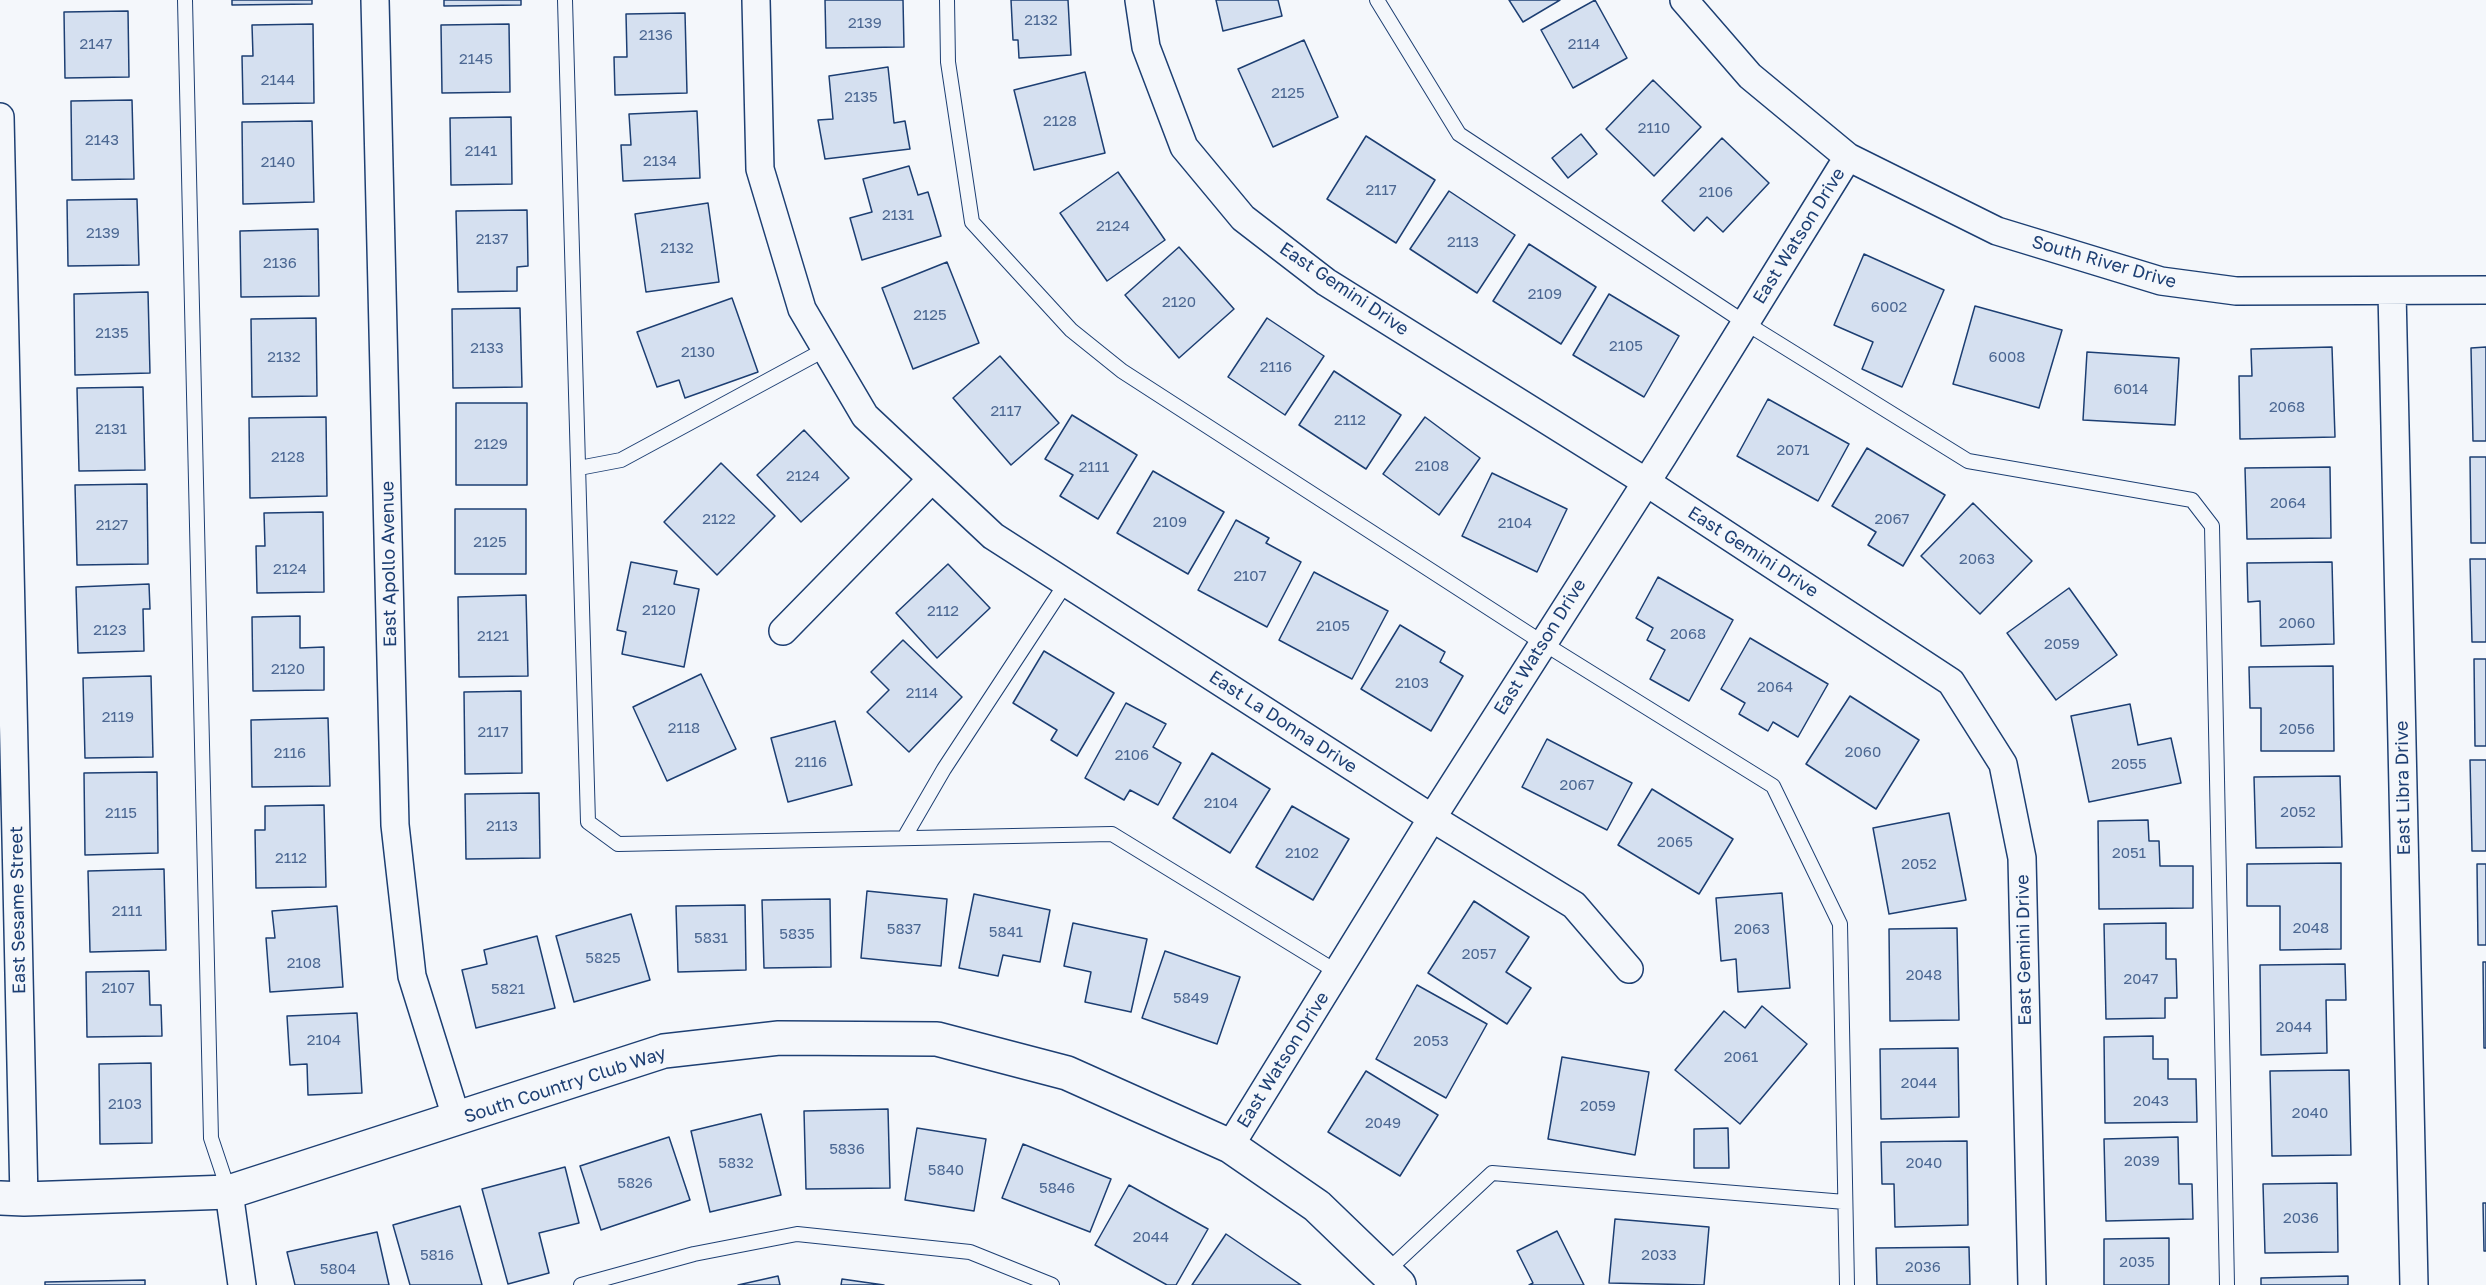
<!DOCTYPE html>
<style>
body{margin:0}
canvas{display:block;background:#f4f7fb}
</style>
<canvas width="2486" height="1285"></canvas>
<script>
const ctx = document.querySelector('canvas').getContext('2d');
ctx.lineJoin = 'round';
function paint(path, color) { ctx.fillStyle = color; ctx.fill(path, 'evenodd'); }
function stroke(path, color, width, dash) { ctx.strokeStyle = color; ctx.lineWidth = width; ctx.lineCap = dash ? 'butt' : 'round'; ctx.setLineDash(dash || []); ctx.stroke(path); }
function drawText(font, color, halo, rows, align = 'center') {
  ctx.font = font + ' "Golos Text",sans-serif'; ctx.lineWidth = 4.5; ctx.setLineDash([]); ctx.textBaseline = 'middle'; ctx.strokeStyle = halo; ctx.fillStyle = color; for (const [text, x, y, turn = 0] of rows) {
    ctx.save(); ctx.translate(x, y); ctx.rotate((+turn || 0) * Math.PI / 180); ctx.textAlign = isNaN(turn) ? turn : align; if (halo) ctx.strokeText(text, 0, 0); ctx.fillText(text, 0, 0); ctx.restore();
  }
}
const building = new Path2D(`
 M 232,0 L 312,0 L 312,4 L 232,5 Z
 M 444,0 L 521,0 L 521,5 L 444,6 Z
 M 825,0 L 903,0 L 904,47 L 826,48 Z
 M 1011,0 L 1068,0 L 1071,55 L 1019,58 L 1018,40 L 1013,40 Z
 M 1216,0 L 1278,0 L 1282,16 L 1223,31 Z
 M 1509,0 L 1560,0 L 1523,22 Z
 M 1595,0 L 1627,58 L 1573,88 L 1541,30 Z
 M 128,11 L 129,77 L 65,78 L 64,12 Z
 M 685,13 L 687,93 L 615,95 L 614,57 L 627,57 L 626,14 Z
 M 313,24 L 314,103 L 243,104 L 242,56 L 253,56 L 252,25 Z
 M 509,24 L 510,92 L 442,93 L 441,25 Z
 M 1304,40 L 1338,117 L 1273,147 L 1238,69 Z
 M 888,67 L 894,123 L 905,121 L 910,149 L 825,159 L 818,120 L 833,119 L 829,76 Z
 M 1085,72 L 1105,153 L 1034,170 L 1014,90 Z
 M 1653,80 L 1701,127 L 1654,176 L 1606,129 Z
 M 132,100 L 134,179 L 72,180 L 71,101 Z
 M 697,111 L 700,178 L 623,181 L 621,145 L 631,145 L 629,114 Z
 M 511,117 L 512,184 L 451,185 L 450,118 Z
 M 312,121 L 314,202 L 243,204 L 242,122 Z
 M 1581,134 L 1597,154 L 1568,178 L 1552,158 Z
 M 1366,136 L 1435,180 L 1396,243 L 1327,199 Z
 M 1722,138 L 1769,183 L 1723,232 L 1707,217 L 1694,231 L 1662,201 Z
 M 909,166 L 918,195 L 928,192 L 941,236 L 862,260 L 850,218 L 872,212 L 863,179 Z
 M 1118,172 L 1165,240 L 1107,281 L 1060,213 Z
 M 1449,191 L 1515,235 L 1477,293 L 1410,249 Z
 M 137,199 L 139,265 L 68,266 L 67,200 Z
 M 708,203 L 719,282 L 646,292 L 635,214 Z
 M 527,210 L 528,266 L 517,267 L 517,291 L 458,292 L 456,211 Z
 M 318,229 L 319,296 L 241,297 L 240,231 Z
 M 1529,244 L 1596,287 L 1561,344 L 1493,301 Z
 M 1179,247 L 1234,309 L 1179,358 L 1125,295 Z
 M 1864,254 L 1944,290 L 1902,387 L 1862,369 L 1873,342 L 1834,325 Z
 M 947,262 L 979,343 L 913,369 L 882,288 Z
 M 148,292 L 150,373 L 75,375 L 74,294 Z
 M 1609,294 L 1679,336 L 1644,397 L 1573,355 Z
 M 732,298 L 758,372 L 685,398 L 679,380 L 657,387 L 637,332 Z
 M 1975,306 L 2062,330 L 2039,408 L 1953,384 Z
 M 520,308 L 522,387 L 453,388 L 452,309 Z
 M 316,318 L 317,396 L 252,397 L 251,319 Z
 M 1267,318 L 1324,356 L 1285,415 L 1228,377 Z
 M 2332,347 L 2335,437 L 2240,439 L 2239,376 L 2252,376 L 2251,349 Z
 M 2486,347 L 2486,441 L 2473,441 L 2471,348 Z
 M 2087,352 L 2179,358 L 2175,425 L 2083,420 Z
 M 1000,356 L 1059,423 L 1011,465 L 953,398 Z
 M 1334,371 L 1401,415 L 1366,469 L 1299,425 Z
 M 143,387 L 145,470 L 79,471 L 77,388 Z
 M 1768,399 L 1849,444 L 1818,501 L 1737,456 Z
 M 456,403 L 527,403 L 527,485 L 456,485 Z
 M 1072,415 L 1137,455 L 1098,519 L 1060,496 L 1073,475 L 1045,459 Z
 M 326,417 L 327,496 L 250,498 L 249,418 Z
 M 1425,417 L 1480,458 L 1439,515 L 1383,474 Z
 M 804,430 L 849,478 L 801,522 L 757,475 Z
 M 1867,448 L 1945,495 L 1903,566 L 1868,545 L 1876,532 L 1832,506 Z
 M 2470,457 L 2486,457 L 2486,543 L 2471,543 Z
 M 721,463 L 775,516 L 717,575 L 664,522 Z
 M 2330,467 L 2331,538 L 2247,539 L 2245,468 Z
 M 1153,471 L 1224,512 L 1188,574 L 1117,533 Z
 M 1492,473 L 1567,509 L 1537,572 L 1462,536 Z
 M 147,484 L 148,564 L 77,565 L 75,485 Z
 M 1973,503 L 2032,561 L 1980,614 L 1921,556 Z
 M 455,509 L 526,509 L 526,574 L 455,574 Z
 M 323,512 L 324,592 L 257,593 L 256,546 L 265,546 L 264,513 Z
 M 1236,520 L 1269,538 L 1266,543 L 1301,562 L 1267,627 L 1198,590 Z
 M 2470,559 L 2486,559 L 2486,642 L 2472,642 Z
 M 631,562 L 677,571 L 674,584 L 699,589 L 684,667 L 622,654 L 626,632 L 617,630 Z
 M 2332,562 L 2334,644 L 2261,646 L 2260,601 L 2248,602 L 2247,563 Z
 M 948,564 L 990,608 L 937,658 L 896,613 Z
 M 1314,572 L 1388,611 L 1352,679 L 1279,640 Z
 M 1658,577 L 1733,620 L 1689,701 L 1650,679 L 1665,650 L 1647,640 L 1653,628 L 1636,618 Z
 M 149,584 L 150,609 L 143,609 L 144,651 L 78,653 L 76,587 Z
 M 2069,588 L 2117,655 L 2056,700 L 2007,633 Z
 M 526,595 L 528,676 L 459,677 L 458,597 Z
 M 300,616 L 300,648 L 324,647 L 324,690 L 253,691 L 252,617 Z
 M 1400,625 L 1445,652 L 1440,662 L 1463,676 L 1431,731 L 1361,689 Z
 M 1750,638 L 1828,684 L 1798,737 L 1773,722 L 1768,731 L 1739,714 L 1745,703 L 1721,689 Z
 M 903,640 L 962,697 L 909,752 L 867,712 L 889,690 L 871,672 Z
 M 1044,651 L 1114,693 L 1077,756 L 1051,740 L 1057,730 L 1013,703 Z
 M 2474,659 L 2486,659 L 2486,746 L 2475,746 Z
 M 2333,666 L 2334,751 L 2261,751 L 2261,708 L 2250,708 L 2249,667 Z
 M 701,674 L 736,749 L 667,781 L 633,707 Z
 M 151,676 L 153,757 L 85,758 L 83,678 Z
 M 521,691 L 522,773 L 465,774 L 464,692 Z
 M 1850,696 L 1919,740 L 1876,809 L 1806,764 Z
 M 1126,703 L 1166,724 L 1153,747 L 1181,763 L 1158,805 L 1130,790 L 1124,800 L 1085,778 Z
 M 2130,704 L 2138,745 L 2171,738 L 2181,783 L 2089,802 L 2071,716 Z
 M 328,718 L 330,786 L 252,787 L 251,720 Z
 M 835,721 L 852,785 L 788,802 L 771,738 Z
 M 1547,739 L 1632,783 L 1607,830 L 1522,787 Z
 M 1212,753 L 1270,789 L 1230,853 L 1173,818 Z
 M 2470,760 L 2486,760 L 2486,851 L 2472,851 Z
 M 157,772 L 158,853 L 85,855 L 84,773 Z
 M 2340,776 L 2342,847 L 2256,848 L 2254,777 Z
 M 1652,789 L 1733,839 L 1699,894 L 1618,845 Z
 M 539,793 L 540,858 L 466,859 L 465,794 Z
 M 324,805 L 326,887 L 256,888 L 255,830 L 265,830 L 265,806 Z
 M 1292,806 L 1349,839 L 1313,900 L 1256,867 Z
 M 1949,813 L 1966,900 L 1889,914 L 1873,828 Z
 M 2148,820 L 2149,841 L 2159,841 L 2160,866 L 2193,866 L 2193,908 L 2099,909 L 2098,821 Z
 M 2341,863 L 2341,949 L 2280,950 L 2280,906 L 2247,906 L 2247,864 Z
 M 2477,864 L 2486,864 L 2486,945 L 2478,945 Z
 M 164,869 L 166,950 L 90,952 L 88,871 Z
 M 867,891 L 947,899 L 941,966 L 861,958 Z
 M 1782,893 L 1790,988 L 1738,992 L 1736,959 L 1721,961 L 1716,898 Z
 M 974,894 L 1050,910 L 1040,962 L 1003,955 L 998,976 L 959,968 Z
 M 830,899 L 831,967 L 764,968 L 762,900 Z
 M 1474,901 L 1529,937 L 1506,972 L 1531,988 L 1507,1024 L 1428,973 Z
 M 745,905 L 746,970 L 678,972 L 676,906 Z
 M 337,906 L 343,987 L 270,992 L 266,938 L 275,938 L 272,911 Z
 M 631,914 L 650,980 L 574,1002 L 556,936 Z
 M 1073,923 L 1147,939 L 1131,1012 L 1085,1002 L 1091,972 L 1064,966 Z
 M 2166,923 L 2166,959 L 2176,959 L 2177,998 L 2165,998 L 2165,1018 L 2106,1019 L 2104,924 Z
 M 1957,928 L 1959,1020 L 1890,1021 L 1889,929 Z
 M 537,936 L 555,1008 L 476,1028 L 462,970 L 487,964 L 484,950 Z
 M 1165,951 L 1240,977 L 1217,1044 L 1142,1018 Z
 M 2483,962 L 2486,962 L 2486,1048 L 2484,1048 Z
 M 2345,964 L 2346,1000 L 2326,1000 L 2327,1053 L 2261,1055 L 2260,965 Z
 M 149,971 L 150,1005 L 161,1005 L 162,1036 L 87,1037 L 86,972 Z
 M 1417,985 L 1487,1024 L 1446,1098 L 1376,1059 Z
 M 1762,1006 L 1807,1044 L 1740,1124 L 1675,1070 L 1724,1011 L 1745,1028 Z
 M 357,1013 L 362,1093 L 308,1095 L 307,1064 L 290,1065 L 287,1016 Z
 M 2153,1036 L 2153,1059 L 2168,1059 L 2168,1079 L 2196,1079 L 2197,1122 L 2105,1123 L 2104,1037 Z
 M 1958,1048 L 1959,1117 L 1881,1119 L 1880,1049 Z
 M 1562,1057 L 1649,1072 L 1635,1155 L 1548,1139 Z
 M 151,1063 L 152,1143 L 100,1144 L 99,1064 Z
 M 2349,1070 L 2351,1155 L 2272,1156 L 2270,1071 Z
 M 1366,1071 L 1438,1115 L 1400,1176 L 1328,1132 Z
 M 888,1109 L 890,1188 L 806,1189 L 804,1111 Z
 M 761,1114 L 781,1195 L 710,1212 L 691,1131 Z
 M 917,1128 L 986,1139 L 974,1211 L 905,1200 Z
 M 1728,1128 L 1729,1168 L 1694,1168 L 1694,1129 Z
 M 669,1137 L 690,1200 L 601,1230 L 580,1166 Z
 M 2178,1137 L 2179,1184 L 2192,1184 L 2193,1219 L 2106,1221 L 2104,1139 Z
 M 1967,1141 L 1968,1225 L 1895,1227 L 1894,1184 L 1882,1184 L 1881,1142 Z
 M 1023,1144 L 1111,1179 L 1090,1232 L 1002,1198 Z
 M 565,1167 L 579,1223 L 539,1233 L 549,1273 L 508,1284 L 482,1189 Z
 M 2337,1183 L 2338,1252 L 2265,1253 L 2263,1184 Z
 M 1129,1185 L 1208,1229 L 1176,1285 L 1167,1285 L 1095,1245 Z
 M 2483,1203 L 2486,1203 L 2486,1251 L 2484,1251 Z
 M 460,1206 L 482,1285 L 410,1285 L 393,1225 Z
 M 1615,1219 L 1709,1227 L 1704,1285 L 1609,1283 Z
 M 1557,1231 L 1584,1285 L 1529,1285 L 1533,1283 L 1517,1251 Z
 M 377,1232 L 389,1285 L 295,1285 L 287,1252 Z
 M 1226,1234 L 1301,1285 L 1192,1285 Z
 M 2169,1238 L 2169,1285 L 2104,1285 L 2104,1239 Z
 M 1969,1247 L 1970,1285 L 1877,1285 L 1876,1248 Z
 M 778,1276 L 780,1285 L 738,1285 Z
 M 2348,1276 L 2348,1285 L 2261,1285 L 2261,1278 Z
 M 842,1279 L 884,1285 L 841,1285 Z
 M 145,1280 L 145,1285 L 45,1285 L 45,1282 Z`);
const service = new Path2D(`
 M 185,0 L 211,1138 L 229,1192
 M 565,0 L 588,822 L 618,844 L 1112,834 L 1337,972
 M 947,0 L 948,62 L 972,222 L 1071,330 L 1122,371 L 1543,643 L 1773,786 L 1840,924 L 1847,1285
 M 1377,0 L 1459,134 L 1744,322 L 1968,461 L 2192,500 L 2212,526 L 2227,1285
 M 579,468 L 621,460 L 826,349
 M 904,838 L 944,769 L 1066,583
 M 1386,1272 L 1492,1173 L 1845,1202
 M 581,1285 L 694,1254 L 797,1234 L 970,1252 L 1052,1285`);
const minor = new Path2D(`
 M 375,0 L 395,825 L 412,976 L 457,1120
 M 756,0 L 760,169 L 802,309 L 865,416 L 993,536 L 1432,818 L 1574,905 L 1629,969
 M 1139,0 L 1146,47 L 1184,147 L 1243,218 L 1326,282 L 1646,482 L 1951,682 L 2003,764 L 2022,858 L 2032,1285
 M 0,117 L 24,1199
 M 1848,157 L 1997,231 L 2161,281 L 2236,291 L 2486,290
 M 2392,291 L 2414,1285
 M 783,631 L 931,480
 M 1230,1146 L 1432,818 L 1663,456 L 1848,157 L 1750,76 L 1684,0
 M 229,1192 L 242,1285`);
const tertiary = new Path2D(`
 M 0,1198 L 24,1199 L 229,1192 L 664,1051 L 779,1038 L 937,1039 L 1067,1073 L 1230,1146 L 1317,1206 L 1399,1285`);
const numberNames = [
 ["2132",1041,20],
 ["2139",865,23],
 ["2136",656,35],
 ["2147",96,44],
 ["2114",1584,44],
 ["2145",476,59],
 ["2144",278,80],
 ["2125",1288,93],
 ["2135",861,97],
 ["2128",1060,121],
 ["2110",1654,128],
 ["2143",102,140],
 ["2141",481,151],
 ["2134",660,161],
 ["2140",278,162],
 ["2117",1381,190],
 ["2106",1716,192],
 ["2131",898,215],
 ["2124",1113,226],
 ["2139",103,233],
 ["2137",492,239],
 ["2113",1463,242],
 ["2132",677,248],
 ["2136",280,263],
 ["2109",1545,294],
 ["2120",1179,302],
 ["6002",1889,307],
 ["2125",930,315],
 ["2135",112,333],
 ["2105",1626,346],
 ["2133",487,348],
 ["2130",698,352],
 ["2132",284,357],
 ["6008",2007,357],
 ["2116",1276,367],
 ["6014",2131,389],
 ["2068",2287,407],
 ["2117",1006,411],
 ["2112",1350,420],
 ["2131",111,429],
 ["2129",491,444],
 ["2071",1793,450],
 ["2128",288,457],
 ["2108",1432,466],
 ["2111",1094,467],
 ["2124",803,476],
 ["2064",2288,503],
 ["2122",719,519],
 ["2067",1892,519],
 ["2109",1170,522],
 ["2104",1515,523],
 ["2127",112,525],
 ["2125",490,542],
 ["2063",1977,559],
 ["2124",290,569],
 ["2107",1250,576],
 ["2120",659,610],
 ["2112",943,611],
 ["2060",2297,623],
 ["2105",1333,626],
 ["2123",110,630],
 ["2068",1688,634],
 ["2121",493,636],
 ["2059",2062,644],
 ["2120",288,669],
 ["2103",1412,683],
 ["2064",1775,687],
 ["2114",922,693],
 ["2119",118,717],
 ["2118",684,728],
 ["2056",2297,729],
 ["2117",493,732],
 ["2060",1863,752],
 ["2116",290,753],
 ["2106",1132,755],
 ["2116",811,762],
 ["2055",2129,764],
 ["2067",1577,785],
 ["2104",1221,803],
 ["2052",2298,812],
 ["2115",121,813],
 ["2113",502,826],
 ["2065",1675,842],
 ["2102",1302,853],
 ["2051",2129,853],
 ["2112",291,858],
 ["2052",1919,864],
 ["2111",127,911],
 ["2048",2311,928],
 ["5837",904,929],
 ["2063",1752,929],
 ["5841",1006,932],
 ["5835",797,934],
 ["5831",711,938],
 ["2057",1479,954],
 ["5825",603,958],
 ["2108",304,963],
 ["2048",1924,975],
 ["2047",2141,979],
 ["2107",118,988],
 ["5821",508,989],
 ["5849",1191,998],
 ["2044",2294,1027],
 ["2104",324,1040],
 ["2053",1431,1041],
 ["2061",1741,1057],
 ["2044",1919,1083],
 ["2043",2151,1101],
 ["2103",125,1104],
 ["2059",1598,1106],
 ["2040",2310,1113],
 ["2049",1383,1123],
 ["5836",847,1149],
 ["2039",2142,1161],
 ["5832",736,1163],
 ["2040",1924,1163],
 ["5840",946,1170],
 ["5826",635,1183],
 ["5846",1057,1188],
 ["2036",2301,1218],
 ["2044",1151,1237],
 ["5816",437,1255],
 ["2033",1659,1255],
 ["2035",2137,1262],
 ["2036",1923,1267],
 ["5804",338,1269]
];
const streetNames = [
 ["East Watson Drive",1799,236,-58],
 ["South River Drive",2104,262,16],
 ["East Gemini Drive",1344,289,34],
 ["East Gemini Drive",1753,552,33],
 ["East Apollo Avenue",389,564,-91],
 ["East Watson Drive",1540,647,-58],
 ["East La Donna Drive",1283,722,33],
 ["East Libra Drive",2403,788,-91],
 ["East Sesame Street",18,910,-91],
 ["East Gemini Drive",2024,950,-91],
 ["East Watson Drive",1283,1060,-58],
 ["South Country Club Way",565,1085,-18]
];
paint(building, '#d5e0f0');
stroke(building, '#1d3f73', 1.5);
stroke(service, '#1d3f73', 16);
stroke(minor, '#1d3f73', 30);
stroke(tertiary, '#1d3f73', 36);
stroke(service, '#f4f7fb', 14);
stroke(minor, '#f4f7fb', 27);
stroke(tertiary, '#f4f7fb', 33);
drawText('15px', '#4b6792', null, numberNames);
drawText('18px', '#1d3f73', '#f4f7fb', streetNames);
</script>
